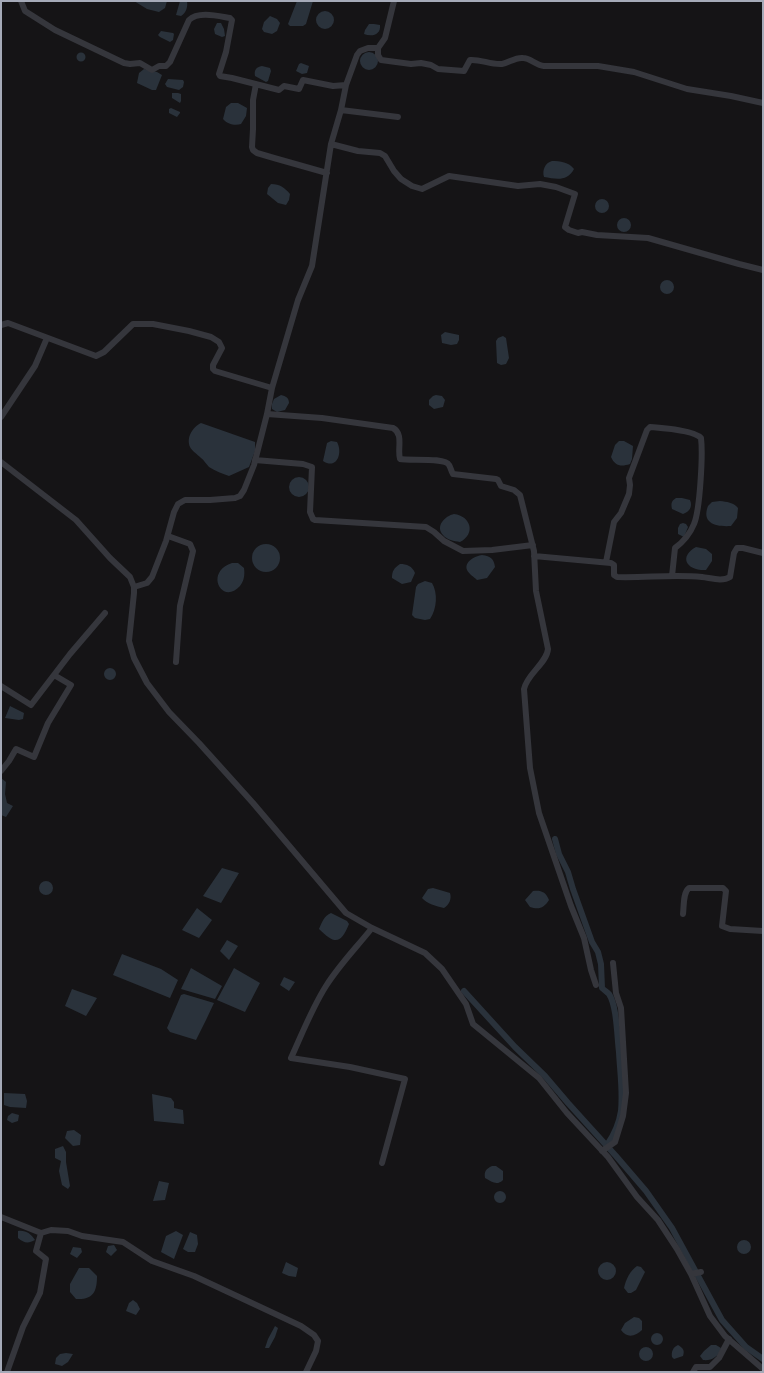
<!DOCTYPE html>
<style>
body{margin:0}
#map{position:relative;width:764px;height:1373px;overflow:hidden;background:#151416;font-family:Helvetica,sans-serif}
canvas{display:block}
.frame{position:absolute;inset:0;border:2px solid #a5aab8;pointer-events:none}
</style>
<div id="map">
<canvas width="764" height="1373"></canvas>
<div class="frame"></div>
</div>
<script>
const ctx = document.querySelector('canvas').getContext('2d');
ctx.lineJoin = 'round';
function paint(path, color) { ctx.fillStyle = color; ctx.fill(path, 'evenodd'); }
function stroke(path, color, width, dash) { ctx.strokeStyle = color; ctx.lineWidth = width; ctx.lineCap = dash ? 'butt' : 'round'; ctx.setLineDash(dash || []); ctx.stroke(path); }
const water = new Path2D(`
 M 134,1 L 167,1 L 165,8 L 159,12 L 147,9 Z
 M 180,1 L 187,1 C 188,7 186,13 181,16 L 176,15 Z
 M 297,1 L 313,1 L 306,24 L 303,26 L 290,26 L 288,24 Z
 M316 20a9 9 0 1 1 18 0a9 9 0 1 1-18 0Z
 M 270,16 L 277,19 L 280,23 L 277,31 L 272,34 L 264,32 L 262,29 L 264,22 Z
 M 217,23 L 221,23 L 224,29 L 225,36 L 222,37 L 215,34 L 214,29 Z
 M 369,24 L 374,24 L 380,25 C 381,35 372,37 364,34 L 365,30 Z
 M 161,31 L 173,33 L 174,34 L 173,40 L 170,42 L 160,37 L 158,35 Z
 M360 61a9 9 0 1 1 18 0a9 9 0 1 1-18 0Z
 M76.5 57a4.5 4.5 0 1 1 9 0a4.5 4.5 0 1 1-9 0Z
 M 301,63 L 309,66 L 307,73 L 302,74 L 296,71 L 299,64 Z
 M 262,66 L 270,68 L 271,71 L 268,81 L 266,82 L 255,76 C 254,70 256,67 262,66 Z
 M 144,69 L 157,72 L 162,75 L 156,90 L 152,90 L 137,83 L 139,73 Z
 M 168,79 L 183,80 L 184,82 L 183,87 L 179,90 L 167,87 L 165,84 Z
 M 172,93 L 178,93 L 181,94 L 181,101 L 180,103 L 172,98 Z
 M 231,103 L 238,103 L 247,108 L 246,116 L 241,124 C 235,126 227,124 223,119 L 226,107 Z
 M 171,108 L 180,112 L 180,113 L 177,117 L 169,113 L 169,109 Z
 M 552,161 C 560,161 569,162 574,169 C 567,182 556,179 544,177 C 542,170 545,163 552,161 Z
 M 271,184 C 280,184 285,188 290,194 L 289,200 L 286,205 L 278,203 L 267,194 L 268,188 Z
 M595 206a7 7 0 1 1 14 0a7 7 0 1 1-14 0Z
 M617 225a7 7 0 1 1 14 0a7 7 0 1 1-14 0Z
 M660 287a7 7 0 1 1 14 0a7 7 0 1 1-14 0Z
 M 445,332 L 459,335 L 459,340 L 457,344 L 451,345 L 442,343 L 441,335 Z
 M 503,336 L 506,338 L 509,358 L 506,364 L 501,365 L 497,363 L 496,341 L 498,338 Z
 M 281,395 C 286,396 289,398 289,403 L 285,410 L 277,412 L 272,409 L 272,404 L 274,399 Z
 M 436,395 L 442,396 L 445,400 L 443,407 L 434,409 L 429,405 L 429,400 L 433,396 Z
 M 201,423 L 255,442 L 255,451 L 249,467 L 229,476 C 223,474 215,471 209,467 C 206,464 204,460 201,458 C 197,454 192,451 190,447 C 186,437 193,427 201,423 Z
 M 331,441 L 337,442 C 343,453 337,470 323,461 L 327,443 Z
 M 619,441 L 624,441 L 633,446 L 632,459 L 630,464 C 621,467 615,466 611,457 L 615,445 Z
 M289 487a10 10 0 1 1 20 0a10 10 0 1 1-20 0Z
 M 676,498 L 682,498 L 690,500 C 693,507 689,512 683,514 L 672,509 C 671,504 671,501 676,498 Z
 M 720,501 C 727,502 733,502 738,508 L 737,518 L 731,526 C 717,527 701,524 708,506 L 712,502 Z
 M 454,514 C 471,516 476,534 460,542 C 454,541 447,540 443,535 C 435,526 445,516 454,514 Z
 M 683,523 L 686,524 L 688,527 L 684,537 L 678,534 L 678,528 L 680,524 Z
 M252 558a14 14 0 1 1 28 0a14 14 0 1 1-28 0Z
 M 696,547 L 706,549 L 712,554 L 712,561 L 706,570 C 687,571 678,557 696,547 Z
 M 482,555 C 491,556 494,559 495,567 L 487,578 L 477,580 C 474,577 469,574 467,570 C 464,561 476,556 482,555 Z
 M 232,563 L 238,563 L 244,568 C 245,575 244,581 240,586 C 222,606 204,572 232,563 Z
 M 400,564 C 407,564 412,566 415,573 L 411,582 L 402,584 L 392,578 C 392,571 394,568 400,564 Z
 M 425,581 L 432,583 C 438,593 437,609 430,619 L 425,620 L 415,618 L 412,615 L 416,587 L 418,584 Z
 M104 674a6 6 0 1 1 12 0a6 6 0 1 1-12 0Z
 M 10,706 L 24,713 L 23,719 L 19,720 L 5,718 Z
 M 1,778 L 6,782 L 5,794 L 7,803 L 13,806 L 6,817 L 1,815 Z
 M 222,868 L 239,873 L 221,903 L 203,896 Z
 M39 888a7 7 0 1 1 14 0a7 7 0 1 1-14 0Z
 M 433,888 L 450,893 C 452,899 449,905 444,908 C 436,906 427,904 422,898 L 428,889 Z
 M 533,891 C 541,890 546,892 549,900 C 544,908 539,910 530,907 L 525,900 Z
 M 197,908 L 212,920 L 199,938 L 182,930 Z
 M 331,913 L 347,921 L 349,924 C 341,944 335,945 319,929 C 322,922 324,916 331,913 Z
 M 227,940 L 238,946 L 229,960 L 220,951 Z
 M 122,954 L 161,969 L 178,980 L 170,998 L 113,975 Z
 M 191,968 L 222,986 L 215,999 L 181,989 Z
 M 234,968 L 260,983 L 245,1012 L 217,1000 Z
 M 284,977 L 295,982 L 289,991 L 280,985 Z
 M 72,989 L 97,998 L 86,1016 L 65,1006 Z
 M 184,994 L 214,1003 L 206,1020 L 196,1040 L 170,1032 L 167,1028 L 181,995 Z
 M 4,1093 L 25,1094 L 27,1101 L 26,1108 L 10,1107 L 4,1105 Z
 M 152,1094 L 171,1098 L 174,1102 L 174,1108 L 183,1110 L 184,1124 L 154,1121 Z
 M 12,1113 L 19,1115 L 18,1121 L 12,1123 L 7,1120 L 8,1116 Z
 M 74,1130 L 81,1135 L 80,1145 L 73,1146 L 65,1138 L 67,1131 Z
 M 63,1146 L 66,1152 L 66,1162 L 70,1186 L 68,1189 L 62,1185 L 59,1171 L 61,1161 L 55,1158 L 55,1149 Z
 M 492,1166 L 496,1166 L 503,1171 L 503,1180 C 497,1186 492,1182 485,1178 C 484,1171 486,1169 492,1166 Z
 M 159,1181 L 169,1183 L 165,1200 L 153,1201 Z
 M494 1197a6 6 0 1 1 12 0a6 6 0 1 1-12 0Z
 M 18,1231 C 26,1230 31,1234 35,1240 C 28,1244 24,1243 18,1238 Z
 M 176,1231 L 183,1235 L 174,1259 L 161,1252 L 166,1236 Z
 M 190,1232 L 197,1235 L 198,1244 L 195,1252 L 188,1252 L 183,1249 Z
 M737 1247a7 7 0 1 1 14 0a7 7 0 1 1-14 0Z
 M 114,1245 L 117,1250 L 111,1256 L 106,1252 L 108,1246 Z
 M 73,1247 L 81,1248 L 82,1252 L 77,1258 L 70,1254 Z
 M 286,1262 L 298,1268 L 296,1277 L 289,1276 L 282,1273 Z
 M598 1271a9 9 0 1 1 18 0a9 9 0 1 1-18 0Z
 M 637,1266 L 641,1267 L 645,1272 L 636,1290 L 631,1293 L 628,1293 L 624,1288 C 626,1279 630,1271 637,1266 Z
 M 79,1268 L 89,1268 L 97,1276 C 97,1292 93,1300 76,1299 L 70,1292 L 70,1284 Z
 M 133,1300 L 137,1303 L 140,1309 L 136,1315 L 126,1311 L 129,1303 Z
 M 634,1317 L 639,1318 L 642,1321 L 642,1330 C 636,1336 627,1339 621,1330 L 625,1323 Z
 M 275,1326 L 278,1328 L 275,1337 L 269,1348 L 265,1348 L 268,1339 Z
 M651 1339a6 6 0 1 1 12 0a6 6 0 1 1-12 0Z
 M 678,1345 C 683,1348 685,1350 683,1356 L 674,1359 L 672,1357 C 671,1352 673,1347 678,1345 Z
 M 711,1345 L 716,1345 L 721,1348 C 719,1357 711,1361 703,1360 L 700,1356 L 704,1351 Z
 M639 1354a7 7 0 1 1 14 0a7 7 0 1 1-14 0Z
 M 66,1353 L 73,1354 L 68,1362 L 62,1366 L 55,1364 L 56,1358 L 60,1354 Z`);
const canal = new Path2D(`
 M 555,839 L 559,854 L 568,872 L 573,889 L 592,942 L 598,952 L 601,964 L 602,988 C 604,990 607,992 609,994 C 617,1006 617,1037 619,1052 C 620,1072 623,1091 621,1111 C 619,1124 614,1135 607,1145
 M 464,991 L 515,1047 L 545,1076 L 568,1103 L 616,1156 L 646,1191 L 672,1228 L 722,1320 L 746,1347 L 763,1359`);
const minor = new Path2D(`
 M 21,1 L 25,11 L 55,30 L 124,63 L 130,64 L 140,63 L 152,70 L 159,66 L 166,66 L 170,62 L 189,20 C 198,11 218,16 230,18 L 232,20 L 226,52 L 219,74 L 220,76 L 232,78 L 279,90 L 284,86 L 299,89 L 303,80 L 333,86 L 346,85
 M 378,48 L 378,55 L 381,60 L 411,64 L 421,63 L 431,65 L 438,69 L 464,71 L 470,60 C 480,59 491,65 502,64 C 509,63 515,57 523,58 C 530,58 536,65 544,66 L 598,66 L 634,72 L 687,89 L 731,96 L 763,103
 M 256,84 L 253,100 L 253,129 L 252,147 L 253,150 L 257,153 L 274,158 L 327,173
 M 341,110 L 398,117
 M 331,144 L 358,151 L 380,153 L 385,156 L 394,171 L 401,179 L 412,186 L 422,189 L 449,176 L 518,186 L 540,184 L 556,187 L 575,194 L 565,227 L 569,230 L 578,233 L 582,232 L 597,235 L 648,238 L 739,264 L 763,270
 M 1,325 L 8,323 L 96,356 L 104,352 L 133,324 L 153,324 L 189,331 L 211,337 L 219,342 L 222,348 L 213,365 L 213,369 L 215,371 L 272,388
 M 267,414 L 322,418 L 393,428 C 404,434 397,449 400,459 C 409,461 445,457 449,465 C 451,468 451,471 453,474 L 496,479 L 498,480 L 501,486 L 514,490 L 520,495 L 534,551 L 536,591 L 548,649 C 547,663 527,674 524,689 L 530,768 L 539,813 L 571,906 L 584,938 L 591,970 L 596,985
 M 1,417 L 35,366 L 47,338
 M 255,460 L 303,464 L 312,467 L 310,512 L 313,519 L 315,520 L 426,527 L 434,532 L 444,541 L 463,551 L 492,550 L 533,545
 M 1,462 L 76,520 L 110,558 L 130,577 L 134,587 L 134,593 L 129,641 L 134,658 L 147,683 L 169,712 L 199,743 L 253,803 L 346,913 L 372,928 L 425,953 L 442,969 L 466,1004 L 473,1024 L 539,1078 L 567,1113 L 608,1157 L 637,1197 L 658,1220 L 677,1249 L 691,1274 L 710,1316 L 725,1336 L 763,1369
 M 168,536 L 190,544 L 193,551 L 180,606 L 176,662
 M 534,556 L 611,563 L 614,565 L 614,575 L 617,577 C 645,578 674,574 702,577 C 711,578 722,582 730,577 L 734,553 L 737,548 L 743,548 L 763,553
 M 606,562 L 614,522 L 621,513 L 629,494 L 630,485 L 629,478 L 647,430 L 650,427 C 661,428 694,430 701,438 C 703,454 700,510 694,524 C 690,534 683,542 675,548 L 672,576
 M 134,587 L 147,583 L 152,577 L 166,541 L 174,512 L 178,504 L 185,500 L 210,500 L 235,498 L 240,496 L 244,490 L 254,465 L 267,414 L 272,388 L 298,300 L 312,266 L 331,144 L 341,110 L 346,85 L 357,55 L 360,51 L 368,48 L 378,48 L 385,38 L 394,1
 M 1,686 L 31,705 L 70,654 L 105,613
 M 1,771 L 9,761 L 16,749 L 34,757 L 48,723 L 71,685 L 54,675
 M 683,914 C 684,906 683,892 689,888 L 723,888 L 726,891 L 722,926 L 730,929 L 763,931
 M 372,928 C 356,948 340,964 326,986 C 312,1008 302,1034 291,1058 L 350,1067 L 405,1079 L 382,1163
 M 602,1151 L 615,1142 L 623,1116 L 626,1093 L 621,1008 L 616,993 L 613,963
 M 1,1217 L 41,1233 L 51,1230 L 68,1231 L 82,1236 L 123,1242 L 152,1261 L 194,1276 L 301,1326 L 314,1335 L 318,1341 L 316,1351 L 306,1372
 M 691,1274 L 701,1272
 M 7,1372 L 23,1327 L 40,1293 L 46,1259 L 36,1251 L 41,1233
 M 693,1372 L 696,1367 L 710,1367 L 719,1358 L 729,1339`);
paint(water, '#2a323b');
stroke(canal, '#2a323b', 6);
stroke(minor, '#35363c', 6);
</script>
